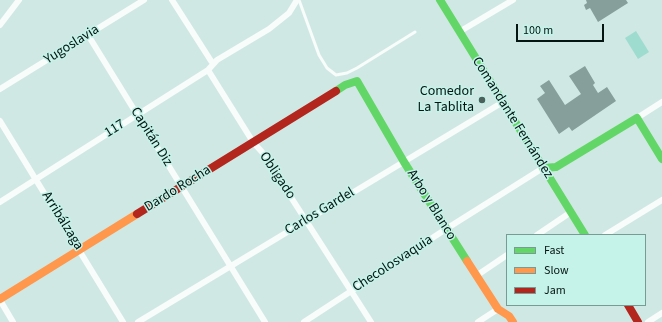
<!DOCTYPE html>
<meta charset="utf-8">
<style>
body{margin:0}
#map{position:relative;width:662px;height:322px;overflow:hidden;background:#d0e8e3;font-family:"Source Sans 3",sans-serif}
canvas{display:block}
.legend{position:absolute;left:506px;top:234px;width:140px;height:72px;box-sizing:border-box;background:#c5f3e9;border:1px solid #789b93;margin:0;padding:5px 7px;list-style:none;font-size:12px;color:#051612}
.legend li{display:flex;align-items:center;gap:8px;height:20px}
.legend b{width:20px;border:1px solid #789b93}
.scale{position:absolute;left:516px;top:24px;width:88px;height:18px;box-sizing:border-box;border:2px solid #051612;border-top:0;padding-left:5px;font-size:12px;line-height:14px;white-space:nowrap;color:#051612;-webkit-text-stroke:3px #c5f3e9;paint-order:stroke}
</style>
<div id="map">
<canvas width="662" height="322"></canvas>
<ul class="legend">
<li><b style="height:5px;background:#63d668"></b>Fast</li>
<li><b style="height:5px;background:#ff974d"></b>Slow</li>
<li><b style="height:5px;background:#b3261e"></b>Jam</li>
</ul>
<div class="scale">100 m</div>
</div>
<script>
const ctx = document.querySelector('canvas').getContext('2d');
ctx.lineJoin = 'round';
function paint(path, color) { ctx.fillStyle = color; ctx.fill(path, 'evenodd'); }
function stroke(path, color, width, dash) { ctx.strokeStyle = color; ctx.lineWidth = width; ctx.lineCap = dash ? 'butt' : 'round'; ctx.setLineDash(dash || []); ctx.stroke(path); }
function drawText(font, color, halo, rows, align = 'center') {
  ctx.font = font + ' "Source Sans 3",sans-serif'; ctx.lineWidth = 3; ctx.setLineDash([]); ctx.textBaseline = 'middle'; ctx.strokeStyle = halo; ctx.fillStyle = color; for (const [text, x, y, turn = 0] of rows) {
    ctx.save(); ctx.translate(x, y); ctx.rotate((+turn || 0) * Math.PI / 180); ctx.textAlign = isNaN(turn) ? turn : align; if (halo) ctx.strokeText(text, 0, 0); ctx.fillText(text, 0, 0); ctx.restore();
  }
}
const green = new Path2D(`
 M 636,31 L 649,52 L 638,59 L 625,38 Z`);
const building = new Path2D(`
 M 586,0 L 626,0 L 628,3 L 598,22 L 590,8 L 586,10 L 584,5 L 587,3 Z
 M 585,66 L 595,83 L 593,85 L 598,93 L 607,87 L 616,101 L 572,131 L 569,127 L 559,134 L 537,99 L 545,93 L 540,86 L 549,80 L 565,105 L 581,94 L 569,76 Z`);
const lane = new Path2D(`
 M 299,0 L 319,55 L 327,68 L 336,75 L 347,73 L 357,68 L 415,32`);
const street = new Path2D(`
 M 172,0 L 213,64
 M 0,25 L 19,0
 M 459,32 L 513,0
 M 88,35 L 265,322
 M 208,70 L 253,142 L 262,152 L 371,322
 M 0,89 L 144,0
 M 637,118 L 662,102
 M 0,121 L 123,322
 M 0,202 L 208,70 L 217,60 L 269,29 L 289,13 L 297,0
 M 537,235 L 571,212
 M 605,235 L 662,200
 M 476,276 L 507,255
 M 0,300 L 13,322
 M 138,322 L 503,102
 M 304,322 L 446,229 L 543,168
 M 478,322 L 498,309
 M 648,322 L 662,313`);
const fast = new Path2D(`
 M 440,0 L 585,235
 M 336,91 L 345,85 L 357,81 L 404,162 L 467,261
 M 543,168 L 556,167 L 637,118 L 662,159`);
const slow = new Path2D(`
 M 467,261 L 498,309 L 509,316 L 513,322
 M 0,299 L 137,214`);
const jam = new Path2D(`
 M 137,214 L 336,91
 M 628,305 L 638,322`);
const markers = [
 [482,100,4,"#4c605b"]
];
const streetNames = [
 ["Yugoslavia",72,45,-32],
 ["Comandante Fernández",512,118,58],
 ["117",115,129,-32],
 ["Capitán Diz",151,137,58],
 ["Obligado",277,176,56],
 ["Dardo Rocha",178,189,-32],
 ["Arbo y Blanco",431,205,58],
 ["Carlos Gardel",320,212,-31],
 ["Arribálzaga",62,221,58],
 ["Checolosvaquia",393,264,-33]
];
const poiNames = [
 ["Comedor",474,92],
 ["La Tablita",474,108]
];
paint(green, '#9edcd0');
paint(building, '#869f9a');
stroke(lane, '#f8fcfb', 3);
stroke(street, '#f8fcfb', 6);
stroke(fast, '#63d668', 8);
stroke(slow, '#ff974d', 8);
stroke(jam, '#b3261e', 8);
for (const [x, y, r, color] of markers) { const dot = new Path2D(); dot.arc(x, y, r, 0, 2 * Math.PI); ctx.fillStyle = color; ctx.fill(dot); stroke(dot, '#c5f3e9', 1.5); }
drawText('14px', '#051612', '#c5f3e9', streetNames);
drawText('14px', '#051612', '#c5f3e9', poiNames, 'right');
</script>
